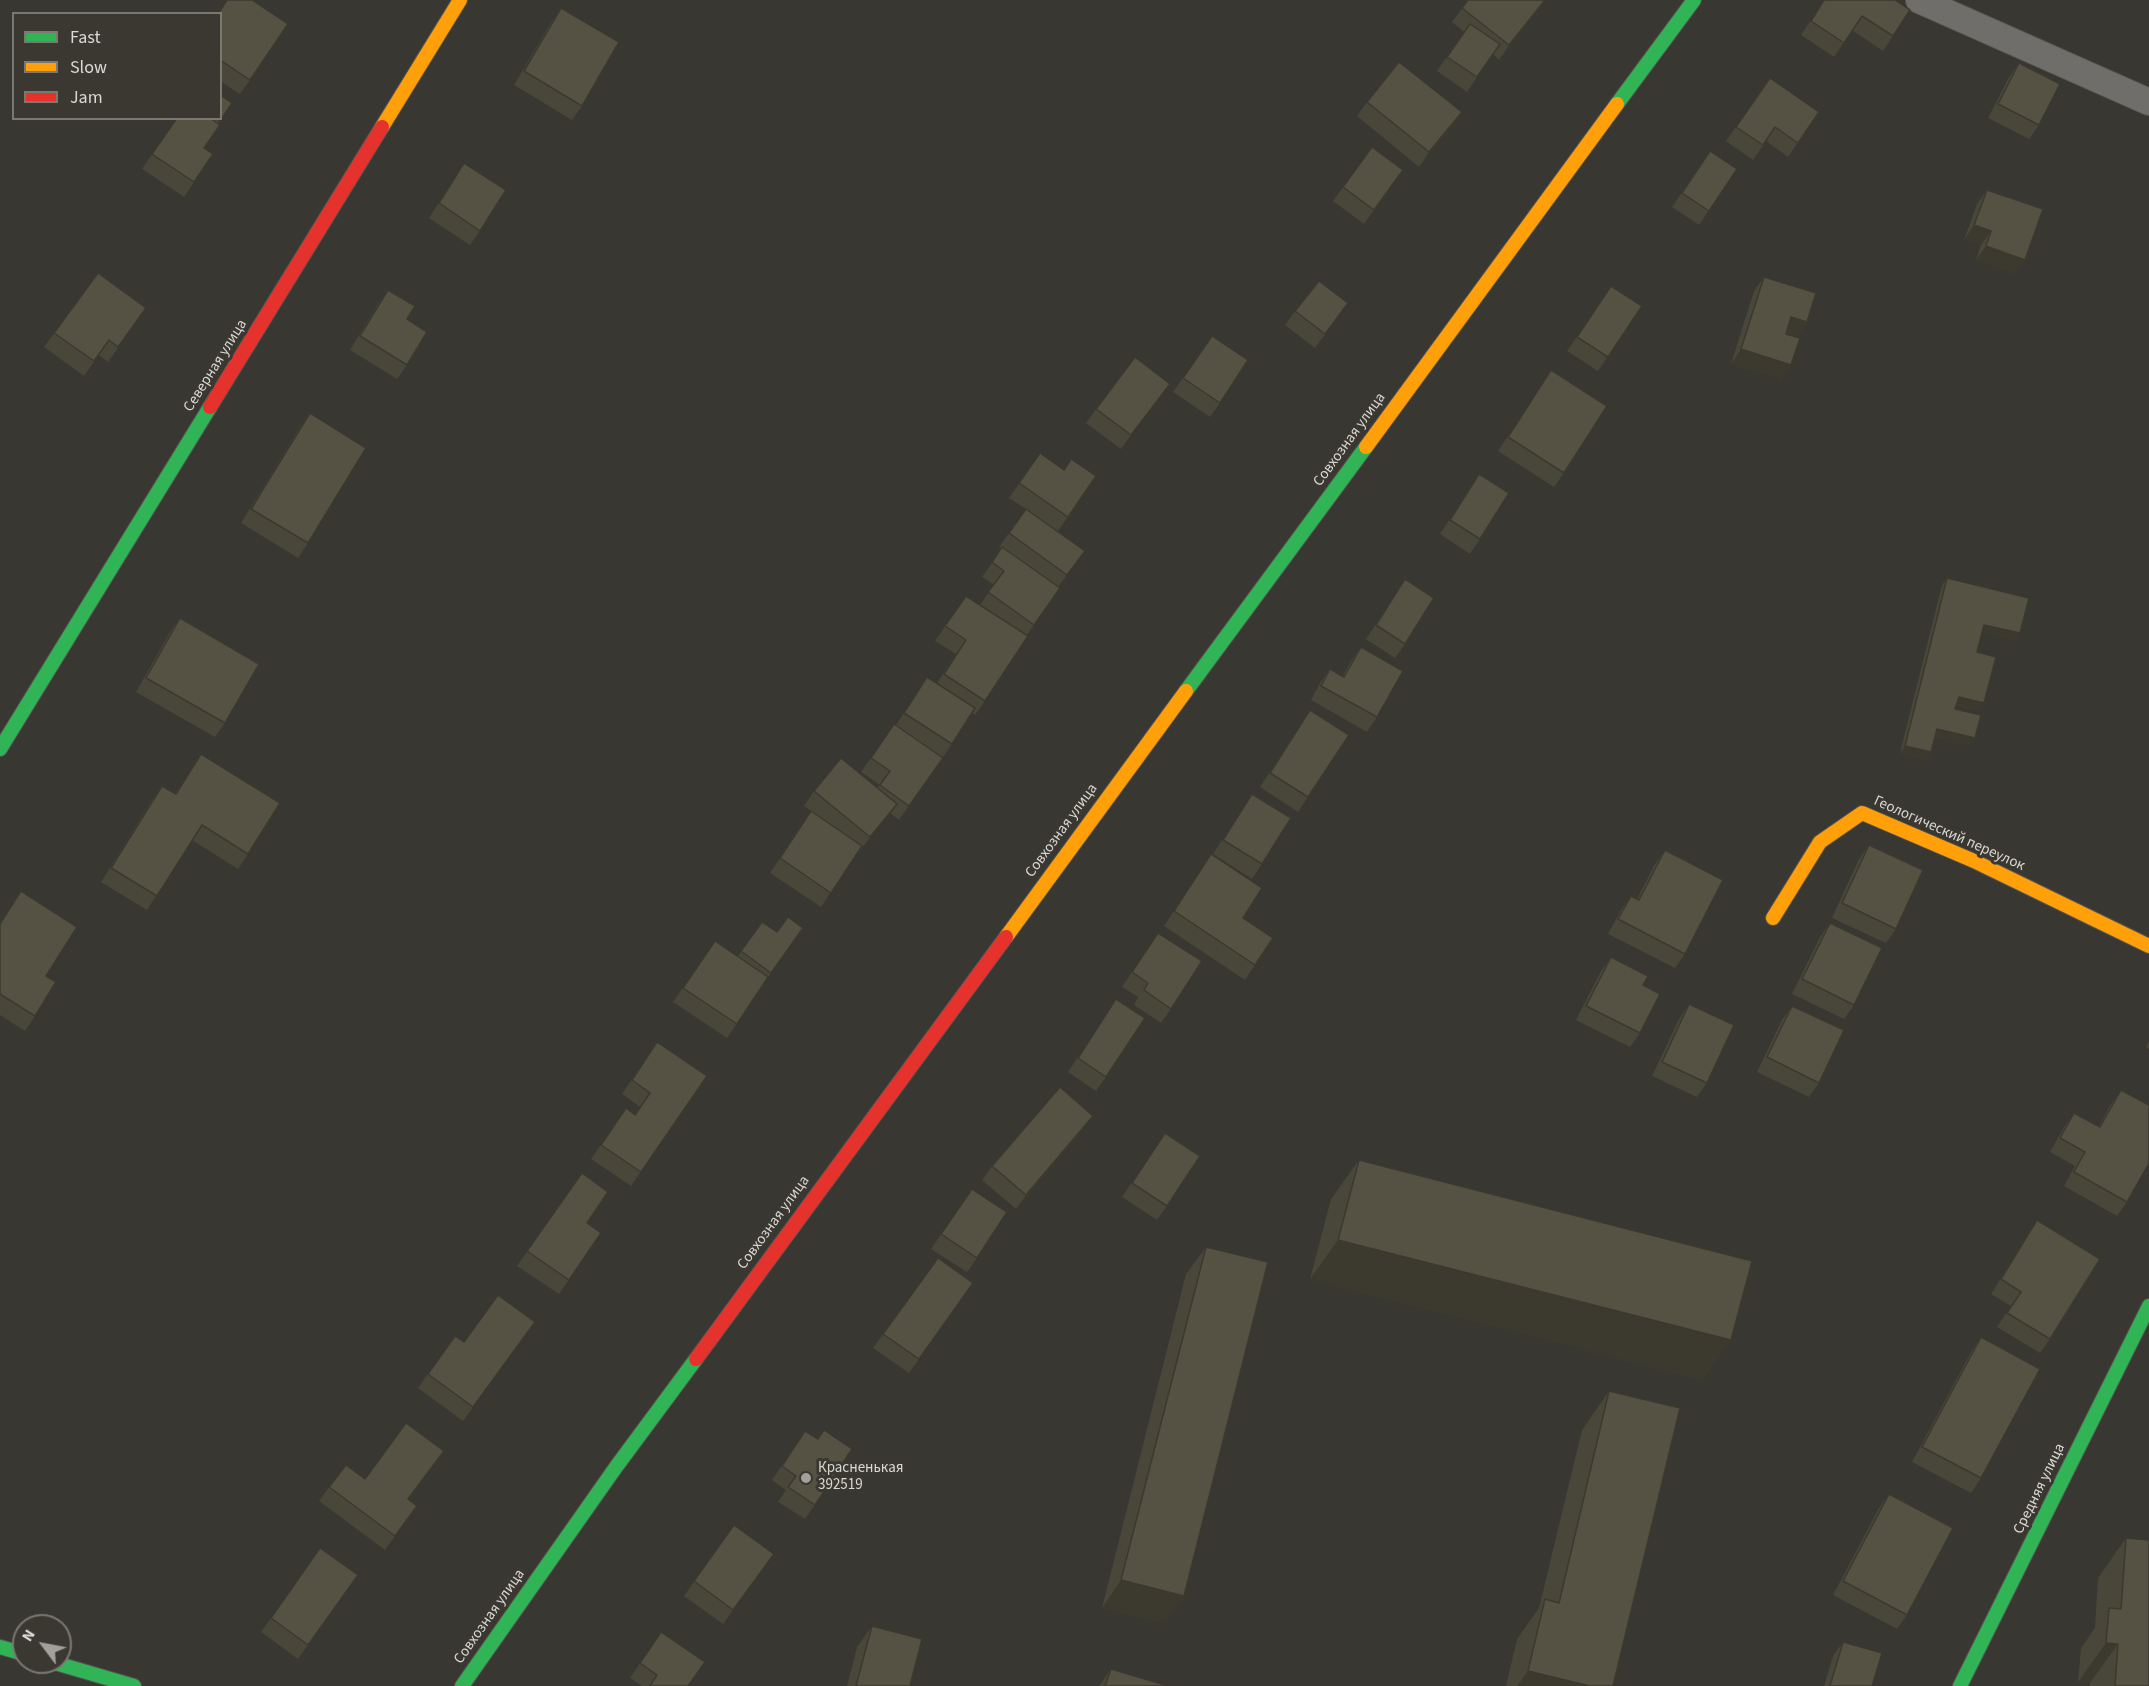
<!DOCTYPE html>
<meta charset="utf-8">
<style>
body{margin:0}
#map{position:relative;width:2149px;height:1686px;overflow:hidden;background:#383732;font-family:"Source Sans 3",sans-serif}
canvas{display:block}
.legend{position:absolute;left:12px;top:12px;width:210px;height:108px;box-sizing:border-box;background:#3a3830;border:2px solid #7a7871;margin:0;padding:8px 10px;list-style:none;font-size:18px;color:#dad9d3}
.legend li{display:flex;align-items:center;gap:12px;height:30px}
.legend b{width:30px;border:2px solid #7a7871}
.north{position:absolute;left:12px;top:1614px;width:60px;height:60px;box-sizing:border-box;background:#3a3830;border:2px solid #7a7871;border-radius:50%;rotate:302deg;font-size:16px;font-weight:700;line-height:24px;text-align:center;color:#dad9d3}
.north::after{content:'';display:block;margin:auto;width:21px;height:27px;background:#a1a09b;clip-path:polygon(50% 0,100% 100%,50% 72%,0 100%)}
</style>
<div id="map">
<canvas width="2149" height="1686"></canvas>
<ul class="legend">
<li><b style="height:8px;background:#30b455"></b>Fast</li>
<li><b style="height:8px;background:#ff9f0a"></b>Slow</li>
<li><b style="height:8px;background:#e5322d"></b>Jam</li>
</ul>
<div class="north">N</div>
</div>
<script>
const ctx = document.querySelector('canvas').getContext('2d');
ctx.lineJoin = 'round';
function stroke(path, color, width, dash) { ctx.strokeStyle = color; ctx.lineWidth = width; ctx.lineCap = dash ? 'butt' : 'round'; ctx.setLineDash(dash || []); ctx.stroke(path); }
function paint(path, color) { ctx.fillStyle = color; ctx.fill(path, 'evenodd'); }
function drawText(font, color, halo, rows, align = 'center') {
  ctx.font = font + ' "Source Sans 3",sans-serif'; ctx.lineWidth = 6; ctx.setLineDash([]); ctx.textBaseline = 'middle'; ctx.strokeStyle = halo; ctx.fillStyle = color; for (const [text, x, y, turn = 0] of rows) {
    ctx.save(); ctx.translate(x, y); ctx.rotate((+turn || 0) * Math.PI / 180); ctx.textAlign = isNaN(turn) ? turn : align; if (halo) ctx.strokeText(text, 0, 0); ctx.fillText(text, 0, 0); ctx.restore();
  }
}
const street = new Path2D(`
 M 1919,0 L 2149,102`);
const fast = new Path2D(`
 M 1617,104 L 1694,0
 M 1186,691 L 1366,447
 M 0,749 L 210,407
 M 0,1647 L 24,1654
 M 52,1662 L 134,1686
 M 462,1686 L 616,1467 L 696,1359
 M 1960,1686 L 2149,1306`);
const slow = new Path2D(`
 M 382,127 L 460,0
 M 1366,447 L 1617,104
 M 1773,918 L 1820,842 L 1862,813 L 1974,861 L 2149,946
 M 1006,937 L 1186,691`);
const jam = new Path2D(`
 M 210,407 L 382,127
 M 696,1359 L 1006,937`);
const wall = new Path2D(`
 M 1468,0 L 1546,0 L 1499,60 L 1493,54 L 1467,92 L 1437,71 L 1464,32 L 1452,22 Z
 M 1824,0 L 1895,0 L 1893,36 L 1883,51 L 1852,30 L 1834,57 L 1801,35 Z
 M 561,8 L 582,106 L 572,120 L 514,85 L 551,22 Z
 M 220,14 L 250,80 L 240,94 L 220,81 Z
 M 2019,63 L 2039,125 L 2029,139 L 1988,118 L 2009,77 Z
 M 1770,78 L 1819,112 L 1788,157 L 1766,141 L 1753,160 L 1726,141 Z
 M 1367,102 L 1462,112 L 1452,127 L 1419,167 L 1357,116 Z
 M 232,103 L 218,124 L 204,148 L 213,154 L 184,197 L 142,169 L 177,118 L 220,118 Z
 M 1372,147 L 1403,170 L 1364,224 L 1333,201 Z
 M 1710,151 L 1737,169 L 1699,225 L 1672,207 Z
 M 464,163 L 480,231 L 470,245 L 429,218 Z
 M 1987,190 L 2015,274 L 1976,260 L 1981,245 L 1964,240 L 1977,204 Z
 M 98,273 L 146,308 L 108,362 L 99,355 L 84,376 L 44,347 Z
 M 1764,277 L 1807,322 L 1797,336 L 1786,333 L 1791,365 L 1781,379 L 1731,364 L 1754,291 Z
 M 1611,286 L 1642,306 L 1598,371 L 1567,351 Z
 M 388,290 L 407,319 L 407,365 L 397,379 L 350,350 L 378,304 Z
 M 1348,303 L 1315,348 L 1285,325 L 1295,311 Z
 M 1212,336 L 1220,403 L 1210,417 L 1173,392 Z
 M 1551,370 L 1564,473 L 1554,487 L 1498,451 Z
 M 1170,384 L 1121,449 L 1086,423 L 1096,409 Z
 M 310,413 L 308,543 L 298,558 L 241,523 L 300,427 Z
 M 1040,453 L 1064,470 L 1096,476 L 1058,531 L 1085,551 L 1058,587 L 1060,588 L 1027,635 L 985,701 L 975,715 L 972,713 L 952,744 L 899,820 L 890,813 L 860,851 L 859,850 L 821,907 L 770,873 L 811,811 L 804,806 L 814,791 L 877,788 L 880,785 L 861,772 L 894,724 L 896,725 L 927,677 L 937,683 L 956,654 L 935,641 L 966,596 L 980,605 L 994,585 L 982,577 L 1002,549 L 999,547 L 1026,509 L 1009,498 Z
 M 1479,474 L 1480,539 L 1470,554 L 1440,534 Z
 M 1947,578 L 2020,633 L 2015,641 L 1982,632 L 1977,652 L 1979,711 L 1956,705 L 1955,709 L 1970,746 L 1935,737 L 1931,752 L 1926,760 L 1900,753 L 1942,585 Z
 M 1405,579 L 1405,644 L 1395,658 L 1366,639 Z
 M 180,618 L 225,723 L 215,737 L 136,692 L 170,632 Z
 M 1361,647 L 1377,717 L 1367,732 L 1311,700 L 1320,683 L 1330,669 L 1343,676 L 1351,661 Z
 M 1310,710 L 1308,797 L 1298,812 L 1260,787 Z
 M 201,754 L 248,854 L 238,869 L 192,840 L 147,910 L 101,882 L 152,800 L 162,786 L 175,794 Z
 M 1252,794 L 1262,864 L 1252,879 L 1213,854 Z
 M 1869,845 L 1896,929 L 1886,943 L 1832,918 L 1859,859 Z
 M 1665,850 L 1685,954 L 1675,968 L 1608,934 L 1621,910 L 1631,896 L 1637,899 L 1655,864 Z
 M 1211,854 L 1243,918 L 1255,965 L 1245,980 L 1164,926 Z
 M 21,891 L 46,976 L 35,1016 L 25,1031 L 0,1015 L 0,922 Z
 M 762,922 L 777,932 L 803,928 L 768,977 L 727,1038 L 673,1002 L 705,955 L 738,956 Z
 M 1830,923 L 1854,1005 L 1844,1019 L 1792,994 L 1820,937 Z
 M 1158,933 L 1171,1009 L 1161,1023 L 1134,1005 L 1138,997 L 1122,987 Z
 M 1611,957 L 1643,985 L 1640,1033 L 1630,1047 L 1576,1020 L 1601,971 Z
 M 1116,999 L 1106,1077 L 1096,1091 L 1068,1072 Z
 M 1689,1004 L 1707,1083 L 1697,1097 L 1652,1076 L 1679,1019 Z
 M 1792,1006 L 1819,1083 L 1809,1097 L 1757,1072 L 1782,1020 Z
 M 2149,1041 L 2149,1049 L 2146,1047 Z
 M 657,1042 L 707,1076 L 631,1186 L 591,1159 L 626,1108 L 635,1114 L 640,1107 L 622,1094 Z
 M 2121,1090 L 2127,1202 L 2117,1216 L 2064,1186 L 2075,1166 L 2050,1152 L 2064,1127 L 2074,1113 L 2099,1126 L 2111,1104 Z
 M 1083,1130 L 1016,1209 L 982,1180 L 992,1166 Z
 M 1165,1133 L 1167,1206 L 1157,1220 L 1122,1197 Z
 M 1359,1160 L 1703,1380 L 1310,1279 L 1331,1199 Z
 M 582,1173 L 587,1223 L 601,1233 L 559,1294 L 517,1266 Z
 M 962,1203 L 977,1258 L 967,1272 L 931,1249 Z
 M 2037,1220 L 2050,1339 L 2040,1353 L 1997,1327 L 2011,1306 L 1991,1294 L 2027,1235 Z
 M 1206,1247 L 1184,1596 L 1164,1623 L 1102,1608 L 1186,1274 Z
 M 938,1258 L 973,1283 L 909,1373 L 873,1348 Z
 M 535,1322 L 463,1421 L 418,1388 L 455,1336 L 464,1342 Z
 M 1981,1337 L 1981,1478 L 1971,1493 L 1912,1462 L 1971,1352 Z
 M 1609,1391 L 1613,1686 L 1506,1686 L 1517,1639 L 1539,1608 L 1582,1430 Z
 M 805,1431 L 818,1439 L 815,1505 L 805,1519 L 778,1502 L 786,1490 L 772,1480 Z
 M 434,1465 L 408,1499 L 407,1520 L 385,1550 L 319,1501 L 329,1487 L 365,1479 Z
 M 1889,1494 L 1907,1615 L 1897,1629 L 1833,1595 L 1879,1508 Z
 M 734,1525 L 774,1554 L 723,1624 L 684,1596 Z
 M 2126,1538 L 2149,1686 L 2090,1686 L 2090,1683 L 2078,1682 L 2081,1648 L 2095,1628 L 2098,1578 Z
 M 320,1548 L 358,1575 L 298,1659 L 261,1632 Z
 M 872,1626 L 910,1686 L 847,1686 L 857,1647 Z
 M 661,1632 L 688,1686 L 642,1686 L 630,1678 Z
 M 1843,1642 L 1872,1686 L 1824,1686 L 1833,1656 Z
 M 1111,1669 L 1168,1686 L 1099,1686 Z`);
const shadedWall = new Path2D(`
 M 1545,0 L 1546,0 L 1499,60 L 1509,45 Z
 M 1462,112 L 1452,127 L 1419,167 L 1429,152 Z
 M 1974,225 L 1991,231 L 1981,245 L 1964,240 Z
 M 1986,246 L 2025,260 L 2015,274 L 1976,260 Z
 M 1791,317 L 1807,322 L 1797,336 L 1781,331 Z
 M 1741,349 L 1791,365 L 1781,379 L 1731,364 Z
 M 1170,384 L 1160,398 L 1121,449 L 1131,435 Z
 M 1984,625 L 2020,633 L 2015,641 L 1979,632 Z
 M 1959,697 L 1984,703 L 1979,711 L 1954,704 Z
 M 1937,729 L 1975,738 L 1970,746 L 1932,736 Z
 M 1905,746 L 1931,752 L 1926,760 L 1900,753 Z
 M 897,804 L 887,818 L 860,851 L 870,837 Z
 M 1093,1116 L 1083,1130 L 1016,1209 L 1026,1195 Z
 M 1338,1240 L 1731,1340 L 1703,1380 L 1310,1279 Z
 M 1121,1580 L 1184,1596 L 1164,1623 L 1102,1608 Z
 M 2106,1643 L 2118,1644 L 2090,1683 L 2078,1682 Z
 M 1528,1671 L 1590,1686 L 1517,1686 Z`);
const building = new Path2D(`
 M 227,0 L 252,0 L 288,24 L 250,80 L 220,60 L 220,14 L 218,14 Z
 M 1468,0 L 1545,0 L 1509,45 L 1462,8 Z
 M 1824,0 L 1895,0 L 1910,10 L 1893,36 L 1862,16 L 1844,43 L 1811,21 Z
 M 561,8 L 619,42 L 582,106 L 524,71 Z
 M 1470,24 L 1500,44 L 1477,77 L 1447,57 Z
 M 1399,62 L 1462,112 L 1429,152 L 1367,102 Z
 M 2019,63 L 2060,84 L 2039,125 L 1998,104 Z
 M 1770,78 L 1819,112 L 1798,143 L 1775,127 L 1763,145 L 1736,127 Z
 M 220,95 L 232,103 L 220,121 L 216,118 L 220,118 Z
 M 177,118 L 210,118 L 220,125 L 204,148 L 213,154 L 194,182 L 152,154 Z
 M 1372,147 L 1403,170 L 1374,210 L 1343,187 Z
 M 1710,151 L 1737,169 L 1709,211 L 1682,193 Z
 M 464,163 L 506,190 L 480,231 L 439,203 Z
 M 1987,190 L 2043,209 L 2025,260 L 1986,246 L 1991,231 L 1974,225 Z
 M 98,273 L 146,308 L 118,347 L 109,340 L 94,361 L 54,333 Z
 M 1764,277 L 1816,293 L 1807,322 L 1791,317 L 1786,334 L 1800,338 L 1791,365 L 1741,349 Z
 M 1319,281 L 1348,303 L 1325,334 L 1295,311 Z
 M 1611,286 L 1642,306 L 1608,357 L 1577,337 Z
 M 388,290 L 415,306 L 407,319 L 427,332 L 407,365 L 360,336 Z
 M 1212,336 L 1248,360 L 1220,403 L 1183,378 Z
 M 1135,357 L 1170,384 L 1131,435 L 1096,409 Z
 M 1551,370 L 1607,406 L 1564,473 L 1508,437 Z
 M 310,413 L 366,448 L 308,543 L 251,509 Z
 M 1040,453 L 1064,470 L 1071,459 L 1096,476 L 1068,517 L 1019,483 Z
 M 1479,474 L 1509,493 L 1480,539 L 1450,520 Z
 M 1026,509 L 1085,551 L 1067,575 L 1009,533 Z
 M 1002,547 L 1060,588 L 1034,625 L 988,592 L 1004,571 L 992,562 Z
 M 1947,578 L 2029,598 L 2020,633 L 1984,625 L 1977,652 L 1996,657 L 1984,703 L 1959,697 L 1955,709 L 1981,715 L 1975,738 L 1937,729 L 1931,752 L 1905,746 Z
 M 1405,579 L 1434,598 L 1405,644 L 1376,625 Z
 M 966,596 L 1028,636 L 985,701 L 944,674 L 966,640 L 945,626 Z
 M 180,618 L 259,664 L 225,723 L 146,678 Z
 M 1361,647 L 1403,671 L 1377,717 L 1321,686 L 1330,669 L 1344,677 Z
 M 927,677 L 975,708 L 952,744 L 904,713 Z
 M 1310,710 L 1349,735 L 1308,797 L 1270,773 Z
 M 894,724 L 943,758 L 909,806 L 880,785 L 890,771 L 871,758 Z
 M 201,754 L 280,803 L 248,854 L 202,825 L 157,896 L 111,868 L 162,786 L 176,794 Z
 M 841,758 L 897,804 L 870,837 L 814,791 Z
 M 1252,794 L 1291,818 L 1262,864 L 1223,840 Z
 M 811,811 L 862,846 L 831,893 L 780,858 Z
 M 1869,845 L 1923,870 L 1896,929 L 1842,903 Z
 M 1665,850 L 1723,880 L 1685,954 L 1618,919 L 1631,896 L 1639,900 Z
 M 1211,854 L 1262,888 L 1243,918 L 1273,938 L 1255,965 L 1174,911 Z
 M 21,891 L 77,927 L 46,976 L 56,982 L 35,1016 L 0,994 L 0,924 Z
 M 788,917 L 803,928 L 771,973 L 741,951 L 762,922 L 777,932 Z
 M 1830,923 L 1882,948 L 1854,1005 L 1802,979 Z
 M 1158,933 L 1202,961 L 1171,1009 L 1144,990 L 1148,983 L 1132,972 Z
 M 715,941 L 768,977 L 737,1024 L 683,988 Z
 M 1611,957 L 1648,976 L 1643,985 L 1660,994 L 1640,1033 L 1586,1006 Z
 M 1116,999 L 1145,1018 L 1106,1077 L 1078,1058 Z
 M 1689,1004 L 1734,1025 L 1707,1083 L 1662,1062 Z
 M 1792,1006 L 1844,1030 L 1819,1083 L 1767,1057 Z
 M 657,1042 L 707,1076 L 641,1172 L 601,1145 L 626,1108 L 635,1115 L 650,1093 L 632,1080 Z
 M 1060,1087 L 1093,1116 L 1026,1195 L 992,1166 Z
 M 2121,1090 L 2149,1105 L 2149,1163 L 2127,1202 L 2074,1172 L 2085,1152 L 2060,1138 L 2074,1113 L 2100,1127 Z
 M 1165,1133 L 1200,1156 L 1167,1206 L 1132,1183 Z
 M 1359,1160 L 1752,1261 L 1731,1340 L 1338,1240 Z
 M 582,1173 L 608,1192 L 587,1223 L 601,1233 L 569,1280 L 527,1251 Z
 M 972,1189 L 1007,1212 L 977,1258 L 941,1234 Z
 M 2037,1220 L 2100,1259 L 2050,1339 L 2007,1313 L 2021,1292 L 2001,1279 Z
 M 1206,1247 L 1268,1262 L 1184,1596 L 1121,1580 Z
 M 938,1258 L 973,1283 L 919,1359 L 883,1334 Z
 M 498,1295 L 535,1322 L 473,1407 L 428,1374 L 455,1336 L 464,1342 Z
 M 1981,1337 L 2040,1369 L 1981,1478 L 1922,1447 Z
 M 1609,1391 L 1680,1408 L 1613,1686 L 1590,1686 L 1528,1671 L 1545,1599 L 1559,1603 Z
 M 406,1423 L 444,1451 L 408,1499 L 417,1506 L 395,1536 L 329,1487 L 346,1465 L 365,1479 Z
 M 824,1430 L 852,1449 L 815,1505 L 788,1487 L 796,1476 L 782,1466 L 805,1431 L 818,1439 Z
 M 1889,1494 L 1953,1528 L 1907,1615 L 1843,1581 Z
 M 734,1525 L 774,1554 L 733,1610 L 694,1581 Z
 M 2126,1538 L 2149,1540 L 2149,1686 L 2115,1686 L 2118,1644 L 2106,1643 L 2109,1608 L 2121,1609 Z
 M 320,1548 L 358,1575 L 308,1645 L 271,1618 Z
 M 872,1626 L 922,1639 L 910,1686 L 856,1686 Z
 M 661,1632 L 705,1662 L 688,1686 L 650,1686 L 657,1675 L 640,1663 Z
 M 1843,1642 L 1882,1653 L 1872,1686 L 1830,1686 Z
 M 1111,1669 L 1168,1686 L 1105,1686 Z`);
const markers = [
 [806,1478,6,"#a1a09b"]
];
const streetNames = [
 ["Северная улица",216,366,-58],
 ["Совхозная улица",1350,440,-54],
 ["Совхозная улица",1062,831,-54],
 ["Геологический переулок",1949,834,24],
 ["Совхозная улица",774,1223,-54],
 ["Средняя улица",2040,1489,-64],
 ["Совхозная улица",490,1617,-55]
];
const poiNames = [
 ["Красненькая",818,1469],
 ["392519",818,1486]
];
stroke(street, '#54534f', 28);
stroke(fast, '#54534f', 16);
stroke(slow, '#54534f', 16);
stroke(jam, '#54534f', 16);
stroke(street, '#6f6e6b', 26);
stroke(fast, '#30b455', 14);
stroke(slow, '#ff9f0a', 14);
stroke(jam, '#e5322d', 14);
paint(wall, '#49473a');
paint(shadedWall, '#3c392f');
paint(building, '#555243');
stroke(building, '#3c392f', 1.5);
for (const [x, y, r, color] of markers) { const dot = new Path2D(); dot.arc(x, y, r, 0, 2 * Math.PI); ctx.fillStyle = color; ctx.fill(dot); stroke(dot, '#3a3830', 2); }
drawText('15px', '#dad9d3', '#3a3830', streetNames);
drawText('15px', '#dad9d3', '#3a3830', poiNames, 'left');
</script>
